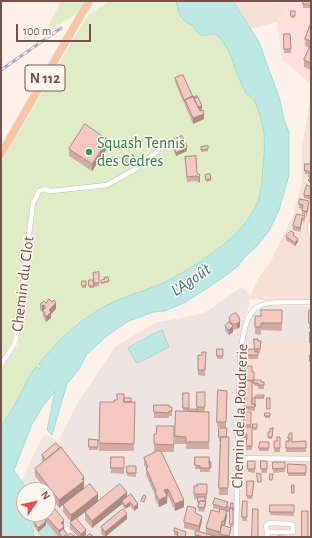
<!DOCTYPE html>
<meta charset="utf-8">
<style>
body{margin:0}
#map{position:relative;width:312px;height:538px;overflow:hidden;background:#fdf1e9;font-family:"Alegreya Sans",sans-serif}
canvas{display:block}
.frame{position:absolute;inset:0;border:2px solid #79514b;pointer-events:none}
.north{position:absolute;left:16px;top:482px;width:40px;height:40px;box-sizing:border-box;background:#fff6f0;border:1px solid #c9b4ae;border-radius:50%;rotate:56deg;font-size:11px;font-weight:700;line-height:16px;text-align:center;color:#79514b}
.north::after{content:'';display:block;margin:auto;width:14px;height:18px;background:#e94d4f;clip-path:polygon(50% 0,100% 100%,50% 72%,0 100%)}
.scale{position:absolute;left:16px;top:24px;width:75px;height:18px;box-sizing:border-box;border:2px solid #79514b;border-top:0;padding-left:5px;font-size:12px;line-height:14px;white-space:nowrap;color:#79514b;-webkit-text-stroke:3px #fff6f0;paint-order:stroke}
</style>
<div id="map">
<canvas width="312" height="538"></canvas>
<div class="frame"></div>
<div class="north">N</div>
<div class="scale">100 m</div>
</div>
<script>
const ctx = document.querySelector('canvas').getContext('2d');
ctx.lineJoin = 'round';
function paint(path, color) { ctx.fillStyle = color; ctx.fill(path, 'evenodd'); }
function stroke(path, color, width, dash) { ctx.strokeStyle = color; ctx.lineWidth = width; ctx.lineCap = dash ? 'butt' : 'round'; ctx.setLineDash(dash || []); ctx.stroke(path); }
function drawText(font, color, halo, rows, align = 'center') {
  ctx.font = font + ' "Alegreya Sans",sans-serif'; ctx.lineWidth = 3; ctx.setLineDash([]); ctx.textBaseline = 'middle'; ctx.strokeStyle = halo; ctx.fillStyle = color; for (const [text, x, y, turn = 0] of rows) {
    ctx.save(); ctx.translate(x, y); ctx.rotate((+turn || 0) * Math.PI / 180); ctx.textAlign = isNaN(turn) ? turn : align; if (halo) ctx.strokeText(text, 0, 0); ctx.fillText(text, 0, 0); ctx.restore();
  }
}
const residential = new Path2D(`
 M 233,1 L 290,1 L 277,22 L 251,29 Z
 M 311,95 L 311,303 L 249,299 L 257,281 L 273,257 L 293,215 L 302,182 L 302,147 Z
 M 240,341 L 309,341 L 308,350 L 311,350 L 311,537 L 236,537 Z`);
const commercial = new Path2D(`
 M 290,1 L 311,1 L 311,84 L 282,59 L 277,22 Z`);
const industrial = new Path2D(`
 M 242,287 L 251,296 L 240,341 L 236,537 L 39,537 L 31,527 L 43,518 L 40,514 L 48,514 L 48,490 L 27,490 L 21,481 L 44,434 L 58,441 L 77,404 L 115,347 L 154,323 L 204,313 Z
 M 272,305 L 311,306 L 311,350 L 308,350 L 308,341 L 244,341 L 250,320 L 253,313 L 262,307 Z`);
const green = new Path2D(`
 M 61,1 L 84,1 L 77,13 L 44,35 Z
 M 109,1 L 176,1 L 179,11 L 185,21 L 193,26 L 200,34 L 203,35 L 213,34 L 218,35 L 224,43 L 248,95 C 251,96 251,95 253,97 C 258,102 264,130 265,138 C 266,153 263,190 257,203 C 240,240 191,271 155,286 C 139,293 122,297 107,305 C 77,321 60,339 39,364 L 42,367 L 30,375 L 17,401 L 1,426 L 1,369 L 18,345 L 35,208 L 31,202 L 13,337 L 11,345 L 1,360 L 1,163 L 87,16 Z`);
const water = new Path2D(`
 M 176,1 L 233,1 L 259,42 L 280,100 L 283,116 L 289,133 L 289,175 L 279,210 L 269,231 L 255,248 L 245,257 L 238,266 L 224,277 L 186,302 L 165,311 L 153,312 L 129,321 L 109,334 L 87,354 L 79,369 L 67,384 L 52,435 L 47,430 L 55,391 C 50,398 42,406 39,413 C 36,417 35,421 32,424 L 14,470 L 27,490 L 24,490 L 24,514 L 40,514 L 59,537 L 43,537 L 38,532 L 46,525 L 37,522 L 31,527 L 34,531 L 33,532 L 35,535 L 31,537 L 1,537 L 1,427 L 17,401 L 30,375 L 36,367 L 40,369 L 42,367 L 39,364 C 58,340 79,320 107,305 C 125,296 145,291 163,283 C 195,267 245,236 258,201 C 262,190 262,178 263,166 C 266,140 265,128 256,104 C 253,95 248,98 245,91 C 235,74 233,52 219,37 C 214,31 209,36 202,35 C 198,35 196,30 194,27 C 191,24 187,23 184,20 C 179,16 178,7 176,1 Z
 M 162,330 L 169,347 L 138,363 L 136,362 L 128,348 Z`);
const minor = new Path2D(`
 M 311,223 L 310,227 L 311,236
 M 1,365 L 13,346 L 16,339 L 33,203 L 39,191 L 44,189 L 50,191 L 61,190 L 107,185 L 134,170 L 158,151
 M 238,458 L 311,459
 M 67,529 L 73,537
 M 236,537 L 240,357 C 247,297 256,302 311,302
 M 268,537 L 266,526 L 269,523 L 291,524 L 293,526 L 293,532 L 268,532`);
const primary = new Path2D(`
 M 1,154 L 89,1`);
const rail = new Path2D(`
 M 1,70 L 61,28`);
const wall = new Path2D(`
 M 303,1 L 311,1 L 311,8 L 303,8 Z
 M 291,11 L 295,11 L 295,18 L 291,18 Z
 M 311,23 L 311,70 L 304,67 L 304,60 L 309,48 L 305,46 L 305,39 Z
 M 284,34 L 290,34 L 291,53 L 284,53 Z
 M 175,78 L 193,97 L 202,109 L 199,110 L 204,119 L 193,124 L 175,82 Z
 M 171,141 L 187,151 L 176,156 L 171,145 Z
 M 208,146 L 208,151 L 201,152 L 201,147 Z
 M 108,147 L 92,171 L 69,156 L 69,149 Z
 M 185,157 L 197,173 L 200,181 L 199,183 L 196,181 L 187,182 Z
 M 305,164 L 311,164 L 311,183 L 309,183 L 309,174 L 305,174 Z
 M 210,174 L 211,181 L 206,182 L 205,175 Z
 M 311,187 L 311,200 L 304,198 L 304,195 Z
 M 299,204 L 309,205 L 307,216 L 302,214 L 302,209 L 299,208 Z
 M 305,216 L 305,220 L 304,222 L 302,221 L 300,232 L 293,230 L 293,226 Z
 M 286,236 L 294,236 L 298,242 L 295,246 L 286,240 Z
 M 99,272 L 99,286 L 94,287 L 94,288 L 89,288 L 89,280 L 93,280 Z
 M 82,281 L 86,281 L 86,288 L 82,288 Z
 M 46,303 L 56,309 L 51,314 L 51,318 L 46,322 L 43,316 L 43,312 L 40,310 L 40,304 Z
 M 282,310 L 282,331 L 261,330 L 261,335 L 255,334 L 255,316 L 261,316 Z
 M 309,310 L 311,310 L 311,349 L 310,349 L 310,329 L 309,329 Z
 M 231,315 L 240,327 L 237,329 L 233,330 L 233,332 L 229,335 L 225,331 L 225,326 L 229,322 L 229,318 Z
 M 258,341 L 261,341 L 260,353 L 258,353 L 258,359 L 248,359 L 248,349 L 254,349 Z
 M 217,349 L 223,349 L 223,359 L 217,359 Z
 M 206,352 L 205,376 L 198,375 L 198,370 L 202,355 Z
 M 245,366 L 252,372 L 254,380 L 264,382 L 264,389 L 258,389 L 258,386 L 254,386 L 254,384 L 252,384 L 252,404 L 255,398 L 255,411 L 245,410 Z
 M 227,391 L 226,428 L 217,427 L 217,422 Z
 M 197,392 L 205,392 L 205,411 L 209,412 L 209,449 L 186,449 L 186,444 L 175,444 L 176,411 L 183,411 L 183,393 L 189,393 L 189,411 L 197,411 Z
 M 264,395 L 264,399 L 255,399 L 255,397 Z
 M 124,398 L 131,402 L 135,402 L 134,451 L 99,451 L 100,402 L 114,402 L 117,400 Z
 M 154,405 L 172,407 L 172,416 L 169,416 L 169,418 L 154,418 Z
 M 244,412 L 251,412 L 251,427 L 252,427 L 252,450 L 246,450 L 247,438 L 244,438 Z
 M 265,413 L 270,413 L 270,418 L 265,418 Z
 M 253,424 L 257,424 L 257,430 L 253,430 Z
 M 174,426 L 174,452 L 161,452 L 184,507 L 175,511 L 168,496 L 167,496 L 167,503 L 159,507 L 155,499 L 155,495 L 146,475 L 146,468 L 144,465 L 144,458 L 155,452 L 154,452 L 154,434 L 156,434 Z
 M 219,428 L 227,437 L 229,437 L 228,495 L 219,495 L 220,441 L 219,441 Z
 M 273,428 L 272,439 L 268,439 L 268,432 L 270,432 Z
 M 290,433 L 292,442 L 306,441 L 306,452 L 286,452 L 286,441 L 288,441 L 288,438 Z
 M 280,437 L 280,452 L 274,452 L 274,441 L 277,441 Z
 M 89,439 L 98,440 L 98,450 L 89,450 Z
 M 269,442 L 269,451 L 259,451 L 259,448 Z
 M 42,455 L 84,484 L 84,485 L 76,519 L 86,535 L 84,537 L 78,537 L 70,528 L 70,523 L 71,522 L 63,512 L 63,505 L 59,508 L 48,493 L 48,490 L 46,490 L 35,476 L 35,469 L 43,462 L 42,461 Z
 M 111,457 L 124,457 L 124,474 L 111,473 Z
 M 195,457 L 209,461 L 211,462 L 211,469 L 210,469 L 210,472 L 200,472 L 200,469 L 195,469 Z
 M 248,461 L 255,461 L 255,473 L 248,472 Z
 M 261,461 L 267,461 L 267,473 L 261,473 Z
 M 273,462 L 285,462 L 285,472 L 273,473 Z
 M 288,464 L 306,465 L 306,476 L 288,476 Z
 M 127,466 L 136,466 L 136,477 L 127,476 Z
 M 247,481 L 254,485 L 252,499 L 247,499 Z
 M 207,484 L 207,499 L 205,499 L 206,505 L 204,512 L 198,511 L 199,503 L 198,503 L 198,499 L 194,499 L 194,486 Z
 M 127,497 L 138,508 L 134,511 L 130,506 L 125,509 L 122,504 L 92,528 L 85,520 L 85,512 Z
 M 243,501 L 247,501 L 247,521 L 242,521 Z
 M 233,503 L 233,527 L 230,527 L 230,512 L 227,512 L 227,507 L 226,511 L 227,517 L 225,526 L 231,531 L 229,537 L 220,537 L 220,535 L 220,537 L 195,537 L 195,535 L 197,531 L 184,528 L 184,522 L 202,521 L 199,532 L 206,534 L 206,528 L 219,512 L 220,510 L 213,508 L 213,504 L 228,505 L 227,507 L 230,507 Z
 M 270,505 L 294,505 L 294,516 L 270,515 Z
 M 41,514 L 48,514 L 64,526 L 64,530 L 67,537 L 59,537 L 46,522 L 46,525 L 38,532 L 34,526 L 34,522 L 41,516 Z
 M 127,519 L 105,537 L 104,537 L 101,533 L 101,527 Z
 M 174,531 L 186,535 L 186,537 L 177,537 L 177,536 L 174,535 Z`);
const shadedWall = new Path2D(`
 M 202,106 L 202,109 L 198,111 L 198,107 Z
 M 204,114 L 204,119 L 193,124 L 193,118 Z
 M 108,140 L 108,147 L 92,171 L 92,164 Z
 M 187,147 L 187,151 L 176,156 L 176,153 Z
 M 130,161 L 130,163 L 127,165 L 127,163 Z
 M 200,175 L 200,181 L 199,183 L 199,177 Z
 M 302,218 L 302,221 L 300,232 L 300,228 Z
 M 298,239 L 298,242 L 295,246 L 295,243 Z
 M 109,281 L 109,282 L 101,284 L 101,283 Z
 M 56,303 L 56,309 L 51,314 L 51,318 L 46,322 L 46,317 L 49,310 Z
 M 44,305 L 44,310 L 43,310 L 42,312 L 42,306 Z
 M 240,321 L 240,327 L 237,329 L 237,324 Z
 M 233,326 L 233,332 L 229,335 L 229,330 Z
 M 84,477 L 84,488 L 59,508 L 59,500 Z
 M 168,489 L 167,503 L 159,507 L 159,500 L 164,490 Z
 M 127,492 L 127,500 L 122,501 L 122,504 L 92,528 L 92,521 Z
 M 98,494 L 98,502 L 71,523 L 71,515 Z
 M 184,500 L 184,507 L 175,511 L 175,504 Z
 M 130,502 L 130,506 L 125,509 L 125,506 Z
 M 138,504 L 138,508 L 134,511 L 134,507 Z
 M 227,511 L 227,517 L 224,527 L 224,521 Z
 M 127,514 L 127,519 L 105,537 L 105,532 Z
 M 202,516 L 202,521 L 199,532 L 199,526 Z
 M 64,520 L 64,525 L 61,523 Z
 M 46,521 L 46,525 L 38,532 L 38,528 Z
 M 222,521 L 222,526 L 220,537 L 220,532 Z
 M 64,526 L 64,532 L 59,533 L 59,531 Z
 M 86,530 L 86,535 L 84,537 L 81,537 L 81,534 Z`);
const building = new Path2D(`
 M 303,1 L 311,1 L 311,4 L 303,4 Z
 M 291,11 L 295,11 L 295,16 L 291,16 Z
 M 311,23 L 311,41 L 305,39 Z
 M 284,34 L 290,34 L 291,49 L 284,49 Z
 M 311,44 L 311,63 L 304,60 Z
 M 183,75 L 193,97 L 185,100 L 185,102 L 175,78 Z
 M 193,96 L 200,111 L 203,110 L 204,114 L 193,118 L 185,100 Z
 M 197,96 L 197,97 L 194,99 L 194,97 Z
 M 198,97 L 202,106 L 198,107 L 194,99 Z
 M 85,124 L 108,140 L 92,164 L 69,149 Z
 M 182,136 L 187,147 L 176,153 L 171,141 Z
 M 208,146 L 208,149 L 201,150 L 201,147 Z
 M 196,156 L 197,173 L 200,175 L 199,177 L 196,176 L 187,177 L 185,157 Z
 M 129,158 L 130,161 L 127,163 L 125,160 Z
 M 305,164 L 311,164 L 311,177 L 309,177 L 309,171 L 305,171 Z
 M 210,174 L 211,179 L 206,180 L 205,175 Z
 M 309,179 L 311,179 L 311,181 L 309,181 Z
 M 307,185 L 311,187 L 311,196 L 304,195 Z
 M 300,199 L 309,201 L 307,212 L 302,210 L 303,205 L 299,204 Z
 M 297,214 L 305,216 L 304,218 L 302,218 L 300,228 L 293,226 Z
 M 291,231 L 294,233 L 293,235 L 298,239 L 295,243 L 286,236 Z
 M 99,272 L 99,283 L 94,283 L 93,273 Z
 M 108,277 L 109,281 L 101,283 L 101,280 L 105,279 L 104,278 Z
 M 89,280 L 93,280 L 94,286 L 89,286 Z
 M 82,281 L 86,281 L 86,286 L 82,286 Z
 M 49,299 L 52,302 L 54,300 L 56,303 L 49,310 L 51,312 L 46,317 L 43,310 L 46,307 L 44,305 L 42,306 L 40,304 L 44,301 L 46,303 Z
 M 261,310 L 282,310 L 282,323 L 261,323 L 261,327 L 255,327 L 255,316 L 261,316 Z
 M 309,310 L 311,310 L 311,323 L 309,323 Z
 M 236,313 L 239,317 L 240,321 L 237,324 L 233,324 L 230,322 L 229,318 L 231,315 Z
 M 229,322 L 233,326 L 229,330 L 225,326 Z
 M 310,332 L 311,332 L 311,343 L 310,343 Z
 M 254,339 L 258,339 L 258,341 L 261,341 L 260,349 L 255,349 L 255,352 L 258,352 L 258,355 L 248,355 L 248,349 L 254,349 Z
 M 217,349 L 223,349 L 223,356 L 217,356 Z
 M 202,352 L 206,352 L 205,370 L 198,370 L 198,355 L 202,355 Z
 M 310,355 L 311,355 L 311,361 L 310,361 Z
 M 245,366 L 252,366 L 252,372 L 254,372 L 254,380 L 245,380 Z
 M 254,380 L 261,380 L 261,382 L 264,382 L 264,385 L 258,385 L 258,383 L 254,383 Z
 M 245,381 L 252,381 L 252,404 L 255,404 L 255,407 L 245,407 Z
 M 218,390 L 227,391 L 226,422 L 217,422 Z
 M 197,392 L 205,392 L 205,407 L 197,407 Z
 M 183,393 L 189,393 L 189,408 L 183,408 Z
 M 117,394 L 124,394 L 124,402 L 135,402 L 134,444 L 99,443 L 100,402 L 114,402 L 114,400 L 117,400 Z
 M 257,395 L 264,395 L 264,397 L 255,397 Z
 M 124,398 L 131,398 L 131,402 L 124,402 Z
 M 252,398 L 255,398 L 255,406 L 255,404 L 252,404 Z
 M 267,398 L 270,398 L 270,409 L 267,409 Z
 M 154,405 L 169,405 L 169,407 L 172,407 L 172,411 L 169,411 L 169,413 L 154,412 Z
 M 189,409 L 197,409 L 197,411 L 189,411 Z
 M 176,411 L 209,412 L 209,442 L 186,442 L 186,437 L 175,436 Z
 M 244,412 L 251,412 L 251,425 L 244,425 Z
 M 265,413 L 270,413 L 270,416 L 265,416 Z
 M 253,424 L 257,424 L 257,428 L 253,428 Z
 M 157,426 L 174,426 L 174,445 L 154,444 L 154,434 L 156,434 Z
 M 245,427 L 252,427 L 252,446 L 246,446 L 247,434 L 244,434 Z
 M 219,428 L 227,428 L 226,437 L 219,437 Z
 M 273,428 L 272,437 L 268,437 L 268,432 L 270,432 L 270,429 Z
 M 290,433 L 292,433 L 292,442 L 306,441 L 306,448 L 286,448 L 286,441 L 290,441 L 290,438 L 288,438 Z
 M 221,437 L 229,437 L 228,488 L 219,488 Z
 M 277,437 L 280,437 L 280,448 L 274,448 L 274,441 L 277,441 Z
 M 89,439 L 98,440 L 98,447 L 89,447 Z
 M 260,442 L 269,442 L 269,448 L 259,448 Z
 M 56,443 L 60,448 L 46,460 L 42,455 Z
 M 61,447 L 84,477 L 82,479 L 84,481 L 59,500 L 35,469 Z
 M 157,451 L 161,451 L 184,500 L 175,504 L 168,489 L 164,490 L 167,496 L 159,500 L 155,492 L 156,491 L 146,468 L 148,467 L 144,458 Z
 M 111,457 L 124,457 L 124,468 L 111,468 Z
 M 195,457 L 209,457 L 210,468 L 200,468 L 200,466 L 195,465 Z
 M 209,461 L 211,462 L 211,467 L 210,467 Z
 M 248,461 L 255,461 L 255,469 L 248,469 Z
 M 261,461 L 267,461 L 267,469 L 261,469 Z
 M 273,462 L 285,462 L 285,468 L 273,469 Z
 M 288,464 L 306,465 L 306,473 L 288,473 Z
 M 127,466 L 136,466 L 136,473 L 127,473 Z
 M 257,473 L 261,474 L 261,482 L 258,482 Z
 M 270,474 L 273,474 L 272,480 L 270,480 Z
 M 247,481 L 254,481 L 252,496 L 247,496 Z
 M 90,484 L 98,494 L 71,515 L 63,505 Z
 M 120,484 L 127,492 L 92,521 L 85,512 Z
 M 197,484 L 207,484 L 207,494 L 194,494 L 194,486 L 197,486 Z
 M 292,485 L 294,485 L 294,493 L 292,493 Z
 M 131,494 L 138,504 L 134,507 L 130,502 L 125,506 L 122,501 Z
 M 144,495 L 146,496 L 144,502 L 141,501 Z
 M 198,497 L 205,497 L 205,501 L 200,501 L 199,502 L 198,502 Z
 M 215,498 L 228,502 L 226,508 L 213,504 Z
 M 200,501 L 206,501 L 204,508 L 198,507 Z
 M 243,501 L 247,501 L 247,517 L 242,517 Z
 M 50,503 L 64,520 L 61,523 L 64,526 L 59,531 L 44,514 L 48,514 L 48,505 Z
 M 231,503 L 233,503 L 233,510 L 233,508 L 230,508 L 230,510 L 227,510 L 227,507 L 230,507 Z
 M 270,505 L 294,505 L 294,512 L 270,512 Z
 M 188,506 L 196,508 L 195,513 L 202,516 L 199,526 L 184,522 Z
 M 230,508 L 233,508 L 233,524 L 230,524 Z
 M 123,509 L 127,514 L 105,532 L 101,527 Z
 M 220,509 L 227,511 L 224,521 L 222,521 L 220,532 L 206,528 L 211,510 L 219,512 Z
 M 253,509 L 258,509 L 258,537 L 252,537 Z
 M 302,511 L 308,511 L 308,537 L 302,537 Z
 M 42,516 L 46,521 L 38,528 L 34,522 Z
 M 76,518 L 86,530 L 81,534 L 70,523 Z
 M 222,525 L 231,528 L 229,536 L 220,534 Z
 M 175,528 L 186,532 L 185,537 L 177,537 L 178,532 L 174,531 Z
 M 63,529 L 67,534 L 63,537 L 62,537 L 59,533 Z
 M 197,531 L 219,537 L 201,537 L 201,536 L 195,535 L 195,532 Z
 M 70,533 L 76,537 L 67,537 Z
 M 90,534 L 94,537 L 86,537 Z
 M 278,536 L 296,537 L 278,537 Z`);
const markers = [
 [89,152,4,"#2e9e5b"]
];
const shields = [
 [45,78,40]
];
const shieldNames = [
 ["N 112",45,78]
];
const leisureNames = [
 ["Squash Tennis",97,143],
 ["des Cèdres",97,161]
];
const streetNames = [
 ["Chemin du Clot",23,284,-83],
 ["Chemin de la Poudrerie",240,416,-88]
];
const waterNames = [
 ["L'Agoût",191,280,-34]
];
paint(residential, '#f5e1d7');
paint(commercial, '#fddfdd');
paint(industrial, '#eee5e2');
paint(green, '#dfecc7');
paint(water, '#bde8e4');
stroke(water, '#a3dad5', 1);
stroke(minor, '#d3b8b1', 5.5);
stroke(primary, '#d9cecd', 8);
stroke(minor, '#fff', 4.5);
stroke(primary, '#fcc5a2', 7);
stroke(rail, '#b0a6c8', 3);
stroke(rail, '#fff6f0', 1.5, [4.5]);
paint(wall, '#d1aca5');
paint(shadedWall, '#aa8c86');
paint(building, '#f3c8c0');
stroke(building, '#aa8c86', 1);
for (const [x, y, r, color] of markers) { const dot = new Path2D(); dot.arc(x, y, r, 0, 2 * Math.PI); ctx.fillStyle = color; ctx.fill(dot); stroke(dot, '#fff6f0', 1.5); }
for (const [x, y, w] of shields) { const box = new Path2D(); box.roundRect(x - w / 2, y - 13, w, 26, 3); ctx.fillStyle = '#fff6f0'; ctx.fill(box); stroke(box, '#79514b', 1); }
drawText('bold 15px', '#79514b', null, shieldNames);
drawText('16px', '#27864d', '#fff6f0', leisureNames, 'left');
drawText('16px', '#79514b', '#fff6f0', streetNames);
drawText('italic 17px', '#3b7672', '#fff6f0', waterNames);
</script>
